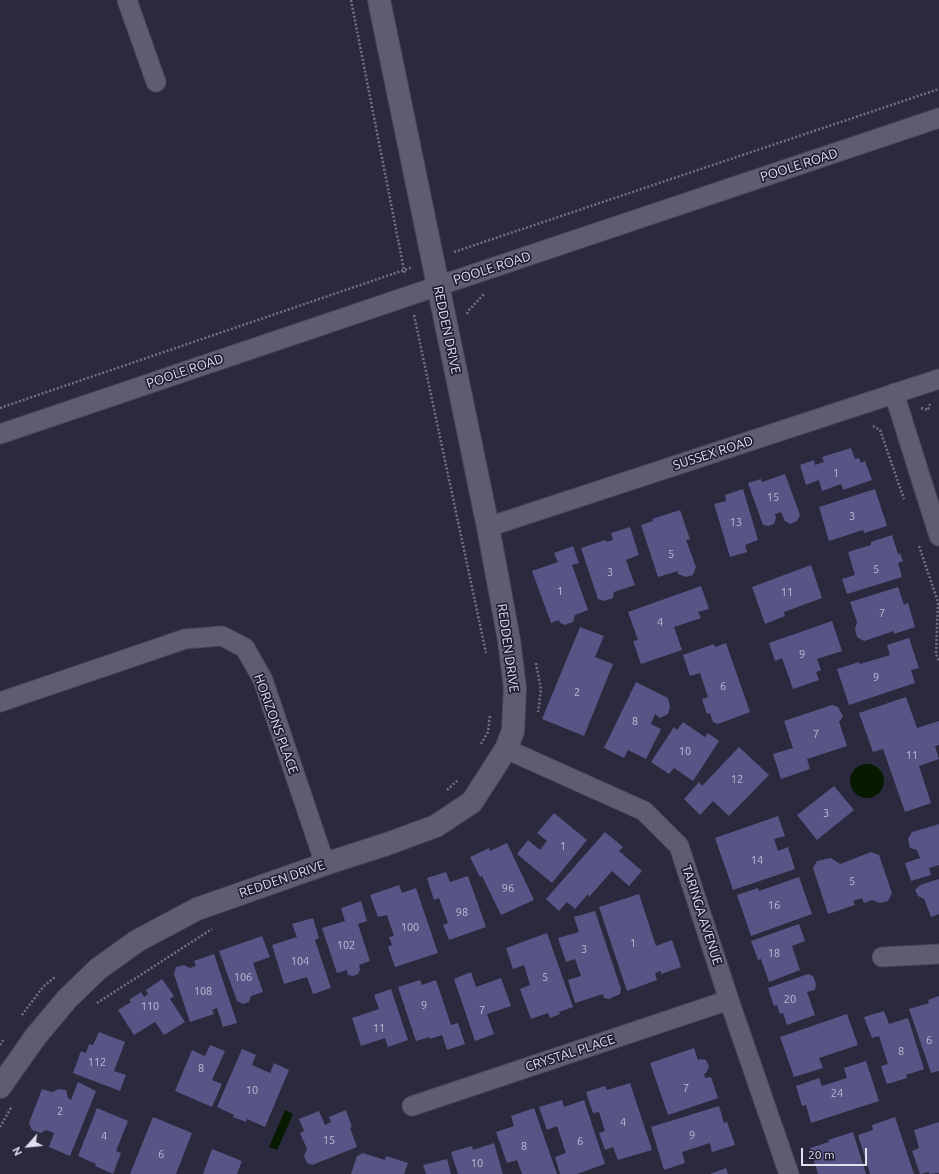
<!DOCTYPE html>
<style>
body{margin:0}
#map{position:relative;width:939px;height:1174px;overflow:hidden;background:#2a293d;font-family:Ubuntu,sans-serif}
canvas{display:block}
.north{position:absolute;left:8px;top:1126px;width:40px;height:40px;-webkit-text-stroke:3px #211f33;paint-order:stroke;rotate:243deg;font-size:11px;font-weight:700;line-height:16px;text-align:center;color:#e0dfed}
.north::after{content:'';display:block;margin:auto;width:14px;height:18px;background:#e0dfed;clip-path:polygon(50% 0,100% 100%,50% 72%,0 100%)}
.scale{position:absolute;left:801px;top:1148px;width:66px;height:18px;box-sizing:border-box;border:2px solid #e0dfed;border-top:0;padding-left:5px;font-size:12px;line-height:14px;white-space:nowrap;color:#e0dfed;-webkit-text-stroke:3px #211f33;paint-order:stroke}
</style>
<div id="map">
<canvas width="939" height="1174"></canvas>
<div class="north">N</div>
<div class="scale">20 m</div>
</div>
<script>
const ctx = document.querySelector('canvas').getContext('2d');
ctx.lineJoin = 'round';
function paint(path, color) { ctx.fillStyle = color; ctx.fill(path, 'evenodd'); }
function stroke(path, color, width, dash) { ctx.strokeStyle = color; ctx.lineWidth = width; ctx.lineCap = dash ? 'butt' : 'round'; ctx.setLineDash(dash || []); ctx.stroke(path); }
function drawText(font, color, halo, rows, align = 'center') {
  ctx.font = font + ' Ubuntu,sans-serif'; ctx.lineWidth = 3.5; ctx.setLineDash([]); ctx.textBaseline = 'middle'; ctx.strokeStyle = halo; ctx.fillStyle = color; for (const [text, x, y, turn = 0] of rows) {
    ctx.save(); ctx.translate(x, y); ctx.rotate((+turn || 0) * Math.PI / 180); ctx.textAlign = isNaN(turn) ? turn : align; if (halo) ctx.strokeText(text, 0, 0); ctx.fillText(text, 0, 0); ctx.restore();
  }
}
const water = new Path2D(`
 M850 781a17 17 0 1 1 34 0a17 17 0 1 1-34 0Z
 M 285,1110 L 293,1114 L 277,1150 L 269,1147 Z`);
const building = new Path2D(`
 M 851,448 L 855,459 L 859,458 L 861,463 L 865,461 L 872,480 L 843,490 L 841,484 L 822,491 L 819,480 L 806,485 L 800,465 L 814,460 L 815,465 L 824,462 L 822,457 Z
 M 785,474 L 800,515 L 797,521 L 790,524 L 785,521 L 781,512 L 775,514 L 776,518 L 774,524 L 768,526 L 763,525 L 748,483 L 761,479 L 762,482 Z
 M 743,489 L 758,540 L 745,545 L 747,552 L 730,557 L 714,504 L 726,501 L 725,495 Z
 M 875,489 L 887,526 L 864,533 L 863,530 L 829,541 L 819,507 Z
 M 680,510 L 690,539 L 686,540 L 696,567 L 693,575 L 686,577 L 678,574 L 678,571 L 658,577 L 641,525 L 653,521 L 652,519 Z
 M 630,527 L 639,555 L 626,560 L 635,585 L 614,592 L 613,598 L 604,601 L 598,599 L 581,548 L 605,540 L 606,542 L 613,540 L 611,533 Z
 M 892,535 L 898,554 L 900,553 L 903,561 L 898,563 L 902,577 L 847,594 L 842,579 L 855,575 L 848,552 L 871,545 L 871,542 Z
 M 573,546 L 579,563 L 572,565 L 588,610 L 575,615 L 573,622 L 565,625 L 560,623 L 559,620 L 551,623 L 532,571 L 558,562 L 554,553 Z
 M 811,565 L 822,598 L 784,612 L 785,616 L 765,624 L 752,587 Z
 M 701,586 L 709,609 L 698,612 L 701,618 L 674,627 L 682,650 L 641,664 L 633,641 L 638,640 L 628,612 Z
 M 898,587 L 904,605 L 908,603 L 915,627 L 894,634 L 894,631 L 864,641 L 857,637 L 855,629 L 857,622 L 850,602 Z
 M 832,621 L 842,651 L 817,659 L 821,670 L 816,672 L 819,680 L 793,689 L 782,658 L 775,661 L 769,643 Z
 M 580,627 L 604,636 L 595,657 L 613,664 L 584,736 L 542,719 Z
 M 909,638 L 919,668 L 911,670 L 915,683 L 849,705 L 837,669 L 859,662 L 860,664 L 890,655 L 887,645 Z
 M 726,643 L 750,712 L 718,724 L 713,722 L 710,713 L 707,714 L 702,699 L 708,697 L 700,673 L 690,676 L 683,655 L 714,644 L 715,647 Z
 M 636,682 L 668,698 L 670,707 L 668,714 L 660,718 L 655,714 L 651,724 L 661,729 L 646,759 L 628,750 L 624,758 L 604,748 Z
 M 906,697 L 917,728 L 939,721 L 939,745 L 935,746 L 939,759 L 919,766 L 931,803 L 905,812 L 883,749 L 873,752 L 859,713 Z
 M 832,705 L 838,707 L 843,716 L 839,722 L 847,746 L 807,759 L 810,769 L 781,779 L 773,754 L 793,748 L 784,721 Z
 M 683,722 L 705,737 L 708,733 L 719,741 L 693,781 L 674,768 L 669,774 L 651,762 L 674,727 L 677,730 Z
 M 739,747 L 769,775 L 729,816 L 713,801 L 700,815 L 684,799 L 699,782 L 702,786 Z
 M 834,786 L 854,810 L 817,840 L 797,815 Z
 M 554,813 L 587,840 L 552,883 L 517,854 L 528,840 L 540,850 L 547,841 L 537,833 Z
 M 778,816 L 785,836 L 774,839 L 778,851 L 788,847 L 795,869 L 733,890 L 715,838 Z
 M 939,824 L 939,865 L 929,868 L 931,875 L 911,881 L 905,863 L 920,858 L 917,850 L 910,848 L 908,839 L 912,832 Z
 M 605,832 L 623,847 L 619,851 L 642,871 L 629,886 L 612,871 L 589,897 L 588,894 L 575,909 L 567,902 L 559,911 L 546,899 Z
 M 507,843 L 534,900 L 501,915 L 482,876 L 480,877 L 470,857 L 489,848 L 490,851 Z
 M 871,852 L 879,855 L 892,893 L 888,901 L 880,903 L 872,900 L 864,903 L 862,898 L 853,901 L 855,905 L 828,914 L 813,868 L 817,861 L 831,858 L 840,864 Z
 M 446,872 L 450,882 L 468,876 L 486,927 L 449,940 L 443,925 L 448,923 L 439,898 L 434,900 L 427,878 Z
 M 799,877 L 812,914 L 751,936 L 737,895 L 758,888 L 759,891 Z
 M 939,879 L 939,914 L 931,917 L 924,899 L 918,896 L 915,890 L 920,885 Z
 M 399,885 L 402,893 L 416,888 L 438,953 L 395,967 L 388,947 L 392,945 L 389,937 L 394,936 L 387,915 L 378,917 L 370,895 Z
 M 639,894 L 656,946 L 672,940 L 681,967 L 661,974 L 661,971 L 655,973 L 657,980 L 627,991 L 599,907 Z
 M 361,901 L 367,921 L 358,924 L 370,961 L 359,965 L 360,970 L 358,974 L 353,976 L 348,975 L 347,970 L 337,973 L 322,928 L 345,921 L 341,908 Z
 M 595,911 L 621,989 L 620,994 L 609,999 L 604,998 L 603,994 L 575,1003 L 568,980 L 581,976 L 575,959 L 566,962 L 558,938 L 579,932 L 574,917 Z
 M 313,918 L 319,938 L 315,940 L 331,988 L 313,994 L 307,977 L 284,984 L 272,945 L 297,937 L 292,924 Z
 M 799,924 L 805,941 L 792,946 L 800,970 L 769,982 L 761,959 L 758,960 L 751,941 Z
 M 547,933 L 573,1007 L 559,1012 L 560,1014 L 550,1018 L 548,1013 L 531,1019 L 520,989 L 530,985 L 524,965 L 513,969 L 506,948 Z
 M 262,936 L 270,957 L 253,963 L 263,992 L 251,996 L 249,1002 L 243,1004 L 237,1001 L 219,951 Z
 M 214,954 L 237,1023 L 223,1027 L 217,1008 L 212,1010 L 214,1014 L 190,1022 L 174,974 L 176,967 L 184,965 L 190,968 L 196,966 L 194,961 Z
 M 471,972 L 476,987 L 501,978 L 511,1006 L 487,1014 L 494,1034 L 475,1041 L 454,979 Z
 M 808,974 L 813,976 L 816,984 L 815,990 L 807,992 L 815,1015 L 787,1025 L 783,1013 L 780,1014 L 777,1005 L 774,1006 L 768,988 Z
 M 162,979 L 174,996 L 170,999 L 185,1022 L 164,1035 L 155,1022 L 134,1035 L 118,1010 L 131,1002 L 129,1000 L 141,992 L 144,997 L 148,994 L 146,990 Z
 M 420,980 L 422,985 L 436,980 L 451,1025 L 458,1023 L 465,1044 L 447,1050 L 442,1035 L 430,1039 L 430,1037 L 416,1041 L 398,987 Z
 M 391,989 L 408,1040 L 388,1047 L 385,1038 L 361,1046 L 352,1018 L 379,1009 L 374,995 Z
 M 939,996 L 939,1071 L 931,1073 L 909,1009 L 929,1003 L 928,1000 Z
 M 884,1011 L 889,1024 L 908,1018 L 924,1069 L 906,1075 L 907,1078 L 887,1084 L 881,1066 L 888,1064 L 879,1036 L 872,1038 L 864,1017 Z
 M 847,1014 L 858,1045 L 819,1058 L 823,1068 L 794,1077 L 780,1037 Z
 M 99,1032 L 125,1042 L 114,1071 L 126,1075 L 120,1091 L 73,1073 L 81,1051 L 86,1053 L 89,1044 L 93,1045 Z
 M 210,1045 L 225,1051 L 212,1080 L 222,1084 L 212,1107 L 175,1091 L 192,1050 L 205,1056 Z
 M 694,1048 L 698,1060 L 701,1059 L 706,1060 L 709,1067 L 706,1073 L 704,1074 L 705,1078 L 711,1077 L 718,1098 L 668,1115 L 650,1063 Z
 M 242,1049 L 256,1055 L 252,1065 L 270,1073 L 274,1063 L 289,1070 L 265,1127 L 247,1119 L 246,1122 L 233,1117 L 234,1115 L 217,1107 Z
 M 866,1061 L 879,1101 L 811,1123 L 806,1105 L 802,1106 L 796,1086 L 819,1078 L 822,1086 L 847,1078 L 844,1068 Z
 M 78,1082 L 96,1091 L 70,1156 L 49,1147 L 54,1133 L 46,1130 L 41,1133 L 32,1130 L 29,1123 L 42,1089 L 52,1092 L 59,1089 L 66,1090 L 68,1098 L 71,1100 Z
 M 630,1083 L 652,1150 L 618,1160 L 613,1147 L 605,1150 L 599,1133 L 605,1131 L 599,1112 L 593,1113 L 586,1092 L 605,1086 L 607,1090 Z
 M 562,1100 L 564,1107 L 584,1100 L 605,1164 L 577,1174 L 560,1174 L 555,1157 L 566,1153 L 557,1126 L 547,1130 L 539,1107 Z
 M 719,1106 L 724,1123 L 727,1122 L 735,1145 L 712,1152 L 710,1143 L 682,1152 L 685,1163 L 664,1170 L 651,1127 Z
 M 97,1108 L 128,1121 L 116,1151 L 121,1153 L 113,1174 L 95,1166 L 96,1164 L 78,1156 Z
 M 534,1108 L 557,1174 L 522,1174 L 517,1160 L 507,1163 L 496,1132 L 514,1126 L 511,1116 Z
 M 346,1110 L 352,1127 L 350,1128 L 357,1147 L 312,1165 L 307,1163 L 304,1156 L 307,1149 L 300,1133 L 304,1131 L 299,1119 L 319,1111 L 325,1125 L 331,1122 L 329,1117 Z
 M 153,1117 L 192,1133 L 176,1174 L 130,1174 Z
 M 895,1117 L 914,1174 L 870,1174 L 858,1135 L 873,1130 L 872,1125 Z
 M 939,1122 L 939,1173 L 929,1174 L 929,1172 L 920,1174 L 912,1151 L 919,1148 L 914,1130 Z
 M 853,1132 L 866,1174 L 818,1174 L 810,1148 L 829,1142 L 828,1140 Z
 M 494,1143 L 503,1174 L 458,1174 L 451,1152 L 472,1146 L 473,1150 Z
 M 212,1149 L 242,1161 L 237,1174 L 203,1174 Z
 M 363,1153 L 385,1160 L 386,1156 L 408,1163 L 404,1174 L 351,1174 L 357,1156 Z
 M 447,1159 L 451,1174 L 426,1174 L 423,1165 Z
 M 726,1168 L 728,1174 L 710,1174 Z`);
const path = new Path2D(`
 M 351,0 L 405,275
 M 454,252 L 939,89
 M 467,314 L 468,311 L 484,294
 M 414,315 L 486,653
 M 0,408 L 413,267
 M 921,408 L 928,410 L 930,404
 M 873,426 L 880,430 L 904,499
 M 919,546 L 938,602 L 936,654 L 939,661
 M 536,663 L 541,689 L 538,712
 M 481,744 L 488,732 L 490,715
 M 447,790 L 458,780
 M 97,1003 L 212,929
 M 22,1015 L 43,987 L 55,977
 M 0,1045 L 4,1039
 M 0,1127 L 12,1106`);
const minor = new Path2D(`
 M 127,0 L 156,82
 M 894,393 L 939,536
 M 0,434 L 438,286 L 939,118
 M 488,527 L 939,379
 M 0,702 L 185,639 L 222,636 L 245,648 L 263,680 L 325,864
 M 506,749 L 644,811 L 679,846 L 729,1000 L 789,1174
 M 882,957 L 939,954
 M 412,1106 L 729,1000`);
const tertiary = new Path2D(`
 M 0,1087 L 36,1036 L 67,999 L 98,969 L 137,941 L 197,909 L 325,864 L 387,844 L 436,826 L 472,802 L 506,749 L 513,731 L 515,688 L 509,640 L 488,527 L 379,0`);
const numberNames = [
 ["1",836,473],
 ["15",773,497],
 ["3",852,516],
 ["13",736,522],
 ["5",671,554],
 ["5",876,569],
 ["3",610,572],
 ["1",560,591],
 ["11",787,592],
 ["7",882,613],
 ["4",660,622],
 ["9",802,654],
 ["9",876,677],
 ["6",723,686],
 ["2",577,692],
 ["8",635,721],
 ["7",816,734],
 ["10",685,751],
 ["11",912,755],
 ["12",737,779],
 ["3",826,813],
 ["1",563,846],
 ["14",757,860],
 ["5",852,881],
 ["96",508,888],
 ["16",774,905],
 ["98",462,912],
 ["100",410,927],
 ["1",633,943],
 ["102",346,945],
 ["3",584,949],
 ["18",774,953],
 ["104",300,961],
 ["106",243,977],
 ["5",545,977],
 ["108",203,991],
 ["20",790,999],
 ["9",424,1005],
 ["110",150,1006],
 ["7",482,1010],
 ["11",379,1028],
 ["6",929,1040],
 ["8",901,1051],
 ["112",97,1062],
 ["8",201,1068],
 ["7",686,1088],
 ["10",252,1090],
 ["24",837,1093],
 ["2",60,1111],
 ["4",623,1122],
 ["9",692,1135],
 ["4",104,1136],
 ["15",329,1140],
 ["6",580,1141],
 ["8",524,1146],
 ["6",161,1154],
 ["10",477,1163]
];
const streetNames = [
 ["POOLE ROAD",799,165,-18],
 ["POOLE ROAD",492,268,-18],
 ["REDDEN DRIVE",447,330,78],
 ["POOLE ROAD",185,371,-19],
 ["SUSSEX ROAD",713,453,-18],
 ["REDDEN DRIVE",508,648,82],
 ["HORIZONS PLACE",276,724,70],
 ["REDDEN DRIVE",282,879,-19],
 ["TARINGA AVENUE",702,915,72],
 ["CRYSTAL PLACE",570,1053,-18]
];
paint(water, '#061a00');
paint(building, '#595486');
stroke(minor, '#484758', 21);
stroke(tertiary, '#484758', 24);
stroke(path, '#737283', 2.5, [2, 2]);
stroke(minor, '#5d5c73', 19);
stroke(tertiary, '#5d5c73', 22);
drawText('11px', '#bebcd3', null, numberNames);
drawText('13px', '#e0dfed', '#211f33', streetNames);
</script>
